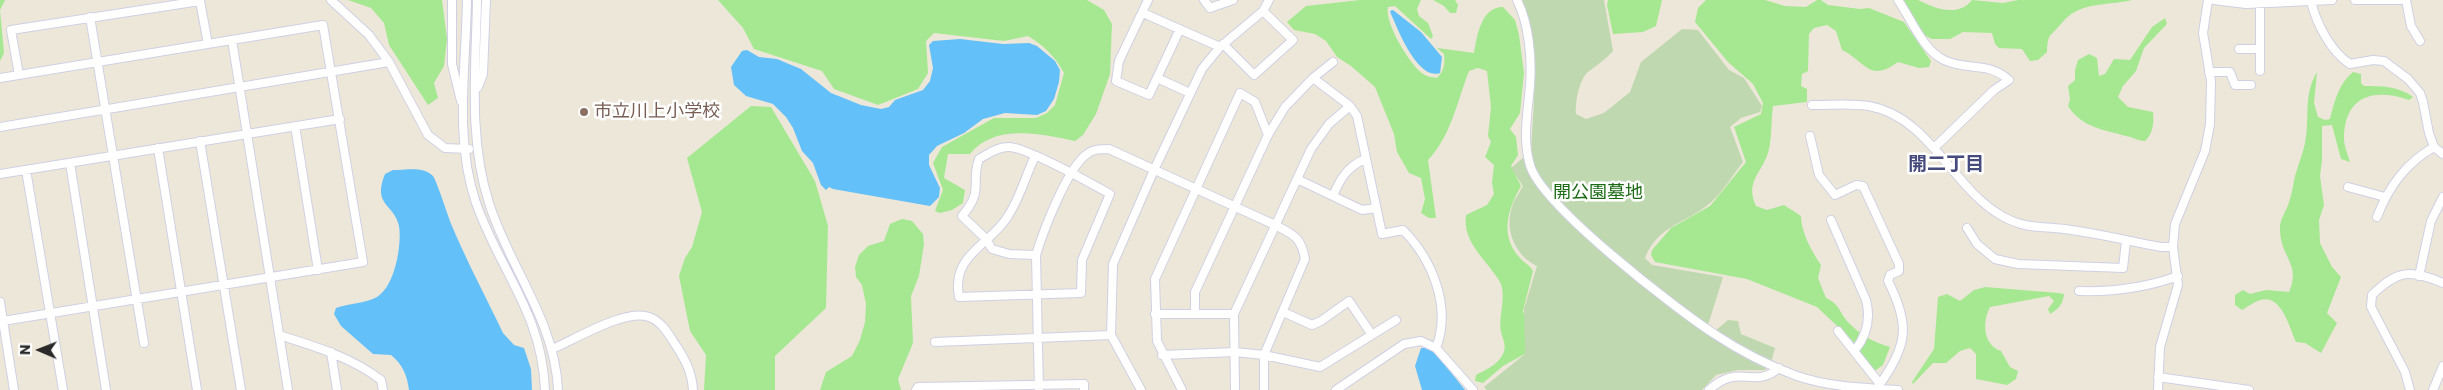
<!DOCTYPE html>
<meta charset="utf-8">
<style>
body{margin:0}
#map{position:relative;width:2443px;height:390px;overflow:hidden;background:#ede7d9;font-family:Poppins,sans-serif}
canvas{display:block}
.north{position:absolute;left:15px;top:325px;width:50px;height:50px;-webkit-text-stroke:4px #fff;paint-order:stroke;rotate:271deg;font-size:14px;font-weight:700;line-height:20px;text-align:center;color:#292929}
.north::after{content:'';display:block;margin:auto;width:18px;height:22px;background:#292929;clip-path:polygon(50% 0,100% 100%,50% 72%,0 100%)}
</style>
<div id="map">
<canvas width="2443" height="390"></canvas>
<div class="north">N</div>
</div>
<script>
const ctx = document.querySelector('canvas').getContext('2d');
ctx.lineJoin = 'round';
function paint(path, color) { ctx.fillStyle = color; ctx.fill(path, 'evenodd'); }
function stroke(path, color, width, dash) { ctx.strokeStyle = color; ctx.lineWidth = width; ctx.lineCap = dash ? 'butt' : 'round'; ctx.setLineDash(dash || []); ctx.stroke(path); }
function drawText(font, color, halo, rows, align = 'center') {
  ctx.font = font + ' Poppins,"Noto Sans JP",sans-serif'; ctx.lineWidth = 5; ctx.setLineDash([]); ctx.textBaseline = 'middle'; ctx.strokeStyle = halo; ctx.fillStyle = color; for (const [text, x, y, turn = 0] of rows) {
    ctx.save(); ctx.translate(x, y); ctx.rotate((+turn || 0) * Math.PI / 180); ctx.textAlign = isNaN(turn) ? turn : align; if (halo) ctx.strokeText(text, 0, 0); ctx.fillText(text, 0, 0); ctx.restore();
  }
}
const green = new Path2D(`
 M 0,0 L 5,0 L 0,10 L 4,53 L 0,61 Z
 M 348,0 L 442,0 L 447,39 L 444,66 L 434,83 L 438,98 L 428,105 L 389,45 L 384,23 L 371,8 Z
 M 718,0 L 1087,0 L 1104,10 L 1112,24 L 1110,74 L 1096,114 L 1083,135 L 1075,141 C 1041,134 995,123 970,154 L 948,154 L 944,178 L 965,190 L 963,203 L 952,210 L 940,213 L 935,211 L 943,190 L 933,163 L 942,147 L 994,118 L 1036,118 L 1047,113 L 1055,105 L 1064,73 C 1055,56 1044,46 1028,36 L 1004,41 L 934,33 L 926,41 L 928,73 L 918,89 L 878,105 L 834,89 L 822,71 L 754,49 L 743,28 Z
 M 1360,0 L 1421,0 L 1417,9 L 1419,16 L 1428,23 L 1433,36 L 1431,39 L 1395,6 L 1388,7 C 1384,22 1411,68 1425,75 C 1428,77 1433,77 1437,78 C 1444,71 1445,64 1444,54 L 1437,48 L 1474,53 C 1477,36 1481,7 1503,7 L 1515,20 L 1519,35 L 1524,73 L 1520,113 L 1510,129 L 1516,137 L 1518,155 L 1511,166 L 1521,186 C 1508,209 1499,235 1520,258 C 1524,263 1530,265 1533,271 L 1523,311 L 1528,327 L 1530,351 L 1503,366 L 1483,383 L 1475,381 L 1476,375 C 1485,370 1498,365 1503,354 C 1507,346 1503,340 1501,332 C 1498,317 1507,296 1500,282 C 1488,261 1462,243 1466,215 L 1487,205 L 1494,194 L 1492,183 L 1494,165 L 1485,157 L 1491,142 L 1488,136 L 1491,107 L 1487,71 L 1478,68 L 1469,71 C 1457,102 1451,136 1428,160 L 1436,218 L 1429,218 L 1421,213 L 1425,199 L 1421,178 L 1409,173 L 1397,152 L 1394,134 L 1375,87 L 1351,66 L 1337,57 L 1326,41 L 1315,34 L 1294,30 L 1287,22 L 1306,6 Z
 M 1433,0 L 1455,0 L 1458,5 L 1456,13 L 1450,13 L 1444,6 Z
 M 1608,0 L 1662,0 L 1656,26 L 1643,32 L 1613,34 L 1607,5 Z
 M 1706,0 L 1765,0 L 1785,6 L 1806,7 L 1817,0 L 1821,0 L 1828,5 L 1860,9 L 1869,8 L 1904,22 L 1931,61 L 1929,67 L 1919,68 L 1898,62 C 1869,83 1866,62 1842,50 L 1836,31 L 1827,25 L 1814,28 L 1809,34 L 1808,71 L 1802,74 L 1801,86 L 1807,89 L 1807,102 L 1773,106 C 1771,121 1772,139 1768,153 C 1761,174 1745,182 1756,206 L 1767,210 L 1784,205 L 1801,216 C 1801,232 1812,252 1821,265 L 1818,278 L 1826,298 C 1841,305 1839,313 1849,323 C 1860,335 1875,343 1890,347 L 1883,365 L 1870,374 L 1860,364 L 1859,353 L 1852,340 L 1817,307 L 1747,279 L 1655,262 L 1651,255 L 1652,250 L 1671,228 L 1710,206 L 1746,162 L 1734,127 L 1761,114 L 1763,103 L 1753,84 L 1728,62 L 1695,22 L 1698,8 Z
 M 1903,0 C 1907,0 1915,0 1918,0 C 1934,8 1958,18 1972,0 L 2003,3 L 2018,0 L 2132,0 C 2103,7 2080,0 2060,25 C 2049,38 2048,33 2047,52 L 2038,60 L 2030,61 L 2022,49 L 1999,48 L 1995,44 L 1992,33 L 1963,32 L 1950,39 L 1932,39 L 1922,34 Z
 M 2165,18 L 2167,24 L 2144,48 L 2136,71 L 2123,86 L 2118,97 L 2128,107 L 2153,112 C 2154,123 2153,134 2145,141 C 2138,141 2133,137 2126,136 C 2104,130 2081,127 2068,106 L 2070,99 L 2068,86 L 2075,80 L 2075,70 L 2078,60 L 2089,54 L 2097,58 L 2099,76 L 2105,74 L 2114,59 L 2130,60 L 2152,27 Z
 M 2317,72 L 2314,103 L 2318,117 L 2325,120 L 2330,119 C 2334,102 2339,83 2353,72 L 2361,74 L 2361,83 L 2364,86 C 2383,86 2398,86 2413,97 L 2409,100 C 2375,88 2344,95 2344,139 C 2344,146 2348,155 2350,162 L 2341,159 L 2332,125 L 2322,126 L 2322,160 L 2320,176 L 2324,205 L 2319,220 L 2320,243 L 2332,267 L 2341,277 L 2327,313 L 2337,323 L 2321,353 L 2305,343 L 2296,342 C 2289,327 2282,294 2260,300 C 2254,302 2247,307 2242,310 L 2235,305 L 2235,295 L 2243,290 L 2250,294 L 2266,290 L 2289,292 C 2302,264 2279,257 2280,227 C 2280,219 2287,210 2289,202 C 2292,194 2293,185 2295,176 C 2298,165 2303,154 2305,143 C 2310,118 2303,95 2317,72 Z
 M 751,106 L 771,107 L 815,181 L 828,226 L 826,308 L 775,356 L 775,390 L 704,390 L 706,355 L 690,331 L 679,276 L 685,258 L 692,247 L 702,212 L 687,158 Z
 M 902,219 L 912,221 L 923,234 L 924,244 L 919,276 L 911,296 L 913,343 L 898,379 L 901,390 L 820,390 L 826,372 L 852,356 L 860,340 L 865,322 L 866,304 L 862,285 L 856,277 L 855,267 L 859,255 L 868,246 L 884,241 L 890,224 Z
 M 1985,287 L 2059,293 L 2064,294 C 2063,305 2058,309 2050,314 L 2048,309 L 2054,301 L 2049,296 L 1990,307 C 1982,322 1983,345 2001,351 L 2010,367 L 2018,371 L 2016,379 L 2007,385 L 1976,379 L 1976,354 L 1970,348 L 1960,351 L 1946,363 L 1933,363 L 1913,384 L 1912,382 L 1934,349 L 1938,297 L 1947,294 L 1960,301 L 1974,290 Z`);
const cemetery = new Path2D(`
 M 1522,0 L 1604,0 L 1613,51 C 1605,60 1597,65 1588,72 C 1579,80 1575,102 1576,114 L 1586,119 L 1604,113 L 1630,92 L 1641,62 L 1682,29 L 1698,30 L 1729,70 L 1744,78 L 1762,106 L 1760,112 L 1741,118 L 1730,127 L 1743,162 C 1733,175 1722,193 1709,204 C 1685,224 1658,225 1645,258 L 1652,265 L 1723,277 L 1708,325 L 1716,330 L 1728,320 L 1738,321 L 1741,334 L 1775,348 L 1772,359 L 1765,370 L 1738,370 L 1716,375 L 1702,390 L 1487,390 L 1484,387 L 1525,354 L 1524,309 L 1537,266 C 1516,256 1504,231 1512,207 C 1514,200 1520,192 1523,186 L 1511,168 L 1531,151 C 1534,101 1540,48 1522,0 Z`);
const water = new Path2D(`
 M 1393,10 L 1421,32 L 1442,57 L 1440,73 C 1418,81 1398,30 1391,14 L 1390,11 Z
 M 960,39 L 1003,44 L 1029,43 L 1037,46 L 1055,61 L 1060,70 L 1059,82 L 1054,99 L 1046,111 L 1037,115 L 1005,113 L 983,119 L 964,133 L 937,146 L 929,155 L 929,165 L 940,188 L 939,197 L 930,206 L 833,189 L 829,187 L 826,190 L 821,185 L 813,163 L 802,151 L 793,128 L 786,117 L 773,104 L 746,96 L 734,85 L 731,67 L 742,51 L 747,50 L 759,57 L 777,59 L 801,69 L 831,93 L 861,105 L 881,109 L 889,107 L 895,100 L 923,90 L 930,81 L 933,68 L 929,45 L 933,41 Z
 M 393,170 C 406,170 424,166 433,176 C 436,179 449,219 452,226 C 467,262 486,297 503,333 L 514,345 L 524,348 L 531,369 L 532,390 L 409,390 C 407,375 403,365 391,355 L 373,354 L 341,326 L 334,314 L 336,308 C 349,303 364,304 377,297 C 395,286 402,245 399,226 C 394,203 372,206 385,174 Z
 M 1421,348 L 1427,348 L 1436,354 L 1465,390 L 1422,390 L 1415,366 Z`);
const minor = new Path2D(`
 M 331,0 L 369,35 L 389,62 L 428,135 L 445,148 L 469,149
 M 452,0 L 452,64 L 461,101
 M 467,0 C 466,67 454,139 476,203 C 500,271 542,313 545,390
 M 477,0 C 476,67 468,138 489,203 C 509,267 555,320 558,390
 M 1148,0 L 1119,61 L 1116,81 L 1149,95 L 1180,29
 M 1204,0 L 1210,8 L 1233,0
 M 1517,0 C 1529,24 1532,58 1530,85 C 1528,111 1522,139 1530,165 C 1541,205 1677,310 1716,335 C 1740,351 1770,366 1797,376 C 1829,387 1865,388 1898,390
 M 1898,0 C 1912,20 1922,49 1944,60 C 1967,71 1988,61 2009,80 L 1994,90 L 1934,148
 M 2214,0 L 2246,4 L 2332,0
 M 2355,0 L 2406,0 L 2411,26 L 2420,41
 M 2311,1 C 2316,23 2331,52 2350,64 L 2373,60 L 2384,61 L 2408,79 L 2420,93 L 2423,102 L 2429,133 L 2434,147 L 2443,154
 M 1143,13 L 1220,47
 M 90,17 L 144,343
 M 232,40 L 288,390
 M 1223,44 L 1254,75 L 1293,40 L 1263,11
 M 2239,49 L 2259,49
 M 2260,71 L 2260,4
 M 2209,72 L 2230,72 L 2235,85 L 2251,85
 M 19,75 L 11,30 L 200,1 L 208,44
 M 0,78 L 323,25 L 363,262 L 3,321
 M 1157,78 L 1190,93
 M 1313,78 L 1350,106 L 1357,116 L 1382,234 L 1403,230 C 1432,259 1452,307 1436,348
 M 478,87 L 483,74 L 486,0
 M 1812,105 C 1831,105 1851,103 1869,106 C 1930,117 1952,188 2002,216 C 2025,229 2039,226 2064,229 C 2096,233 2129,241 2161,247 L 2173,247
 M 295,126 L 318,270
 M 0,127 L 389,62
 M 1810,136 L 1819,175 L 1835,195 L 1856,185 L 1863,186 L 1899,264 L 1899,271 L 1890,275 L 1888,281 C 1910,324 1908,345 1880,384 L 1879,389
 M 200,141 L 241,390
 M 158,148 L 197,390
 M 1035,156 C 1026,175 1020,198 1008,216 C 991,245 951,254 959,297 L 1081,293 L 1082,260 L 1110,194 C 1092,184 1025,146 1008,147 C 997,147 988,154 979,159 C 970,184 985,189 962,216 L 986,239 L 992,249 L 1009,254 L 1036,255
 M 70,163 L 106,390
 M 26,170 L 63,390
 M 0,174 L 340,119
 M 1297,179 L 1362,210 L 1376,208
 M 2348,187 L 2385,197
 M 1333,196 C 1340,179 1347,167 1365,159
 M 2377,217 C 2389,186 2406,163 2434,147
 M 1831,220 L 1866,300 C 1871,319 1867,335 1855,350
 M 1967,228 L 1977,244 L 1995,259 L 2018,264 L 2123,268 L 2126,241
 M 2419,276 L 2431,221 L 2443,197
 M 2079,291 C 2114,292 2145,288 2178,276
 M 0,302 L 14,390
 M 1283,312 L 1312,325 L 1321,321 L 1349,301 L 1372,335
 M 1195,313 L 1195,292 L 1268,135 L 1285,107 L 1313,78 L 1333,62
 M 1155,314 L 1234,314
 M 1838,331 L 1880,384
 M 279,335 C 314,346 351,357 381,380 L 383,390
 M 935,342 L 1111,335
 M 552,349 C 574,340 626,308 649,317 C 661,321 668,333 675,344 C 685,359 692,372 693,390
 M 331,352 L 337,390
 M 1162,355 L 1235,352 L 1264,355 L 1320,367 L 1396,320
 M 2158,377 L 2249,390
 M 916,390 L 918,387 L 1084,384 L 1084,390
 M 1039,390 L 1036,255 C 1043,232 1067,168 1087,154 C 1093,149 1101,149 1109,149 L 1275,225 C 1294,235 1301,237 1305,259 L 1264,355 L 1264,390
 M 1141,390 L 1111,335 L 1113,264 L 1154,170 L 1202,69 L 1220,47 L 1263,11 L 1269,0
 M 1182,390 L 1157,341 L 1155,279 L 1240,93 L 1255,102 L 1268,135
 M 1235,390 L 1234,314 L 1311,149 L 1329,124 L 1350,106
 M 1336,390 L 1404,344 L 1421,341 L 1436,348 L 1473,390
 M 1709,390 C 1739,362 1753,390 1779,368
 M 2158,390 L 2160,347 L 2178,285 L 2173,247 L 2175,224 L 2205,151 L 2210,124 L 2211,81 L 2203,33 L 2208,0
 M 2410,390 L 2405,372 L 2371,307 L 2372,295 C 2398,270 2409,269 2443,283
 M 2433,390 L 2443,366`);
const markers = [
 [584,112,5,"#8d6e63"]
];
const educationNames = [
 ["市立川上小学校",594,112]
];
const parkNames = [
 ["開公園墓地",1598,193]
];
const neighbourhoodNames = [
 ["開二丁目",1946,165]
];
paint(green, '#a5e891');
paint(cemetery, '#bfd8af');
paint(water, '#63c0f8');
stroke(minor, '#cfd0e3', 10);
stroke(minor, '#fff', 8);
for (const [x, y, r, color] of markers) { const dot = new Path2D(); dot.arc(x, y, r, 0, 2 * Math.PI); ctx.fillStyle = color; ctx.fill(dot); stroke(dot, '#fff', 2); }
drawText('18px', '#785e54', '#fff', educationNames, 'left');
drawText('18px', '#1c6b14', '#fff', parkNames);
drawText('bold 19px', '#464a7d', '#fff', neighbourhoodNames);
</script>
